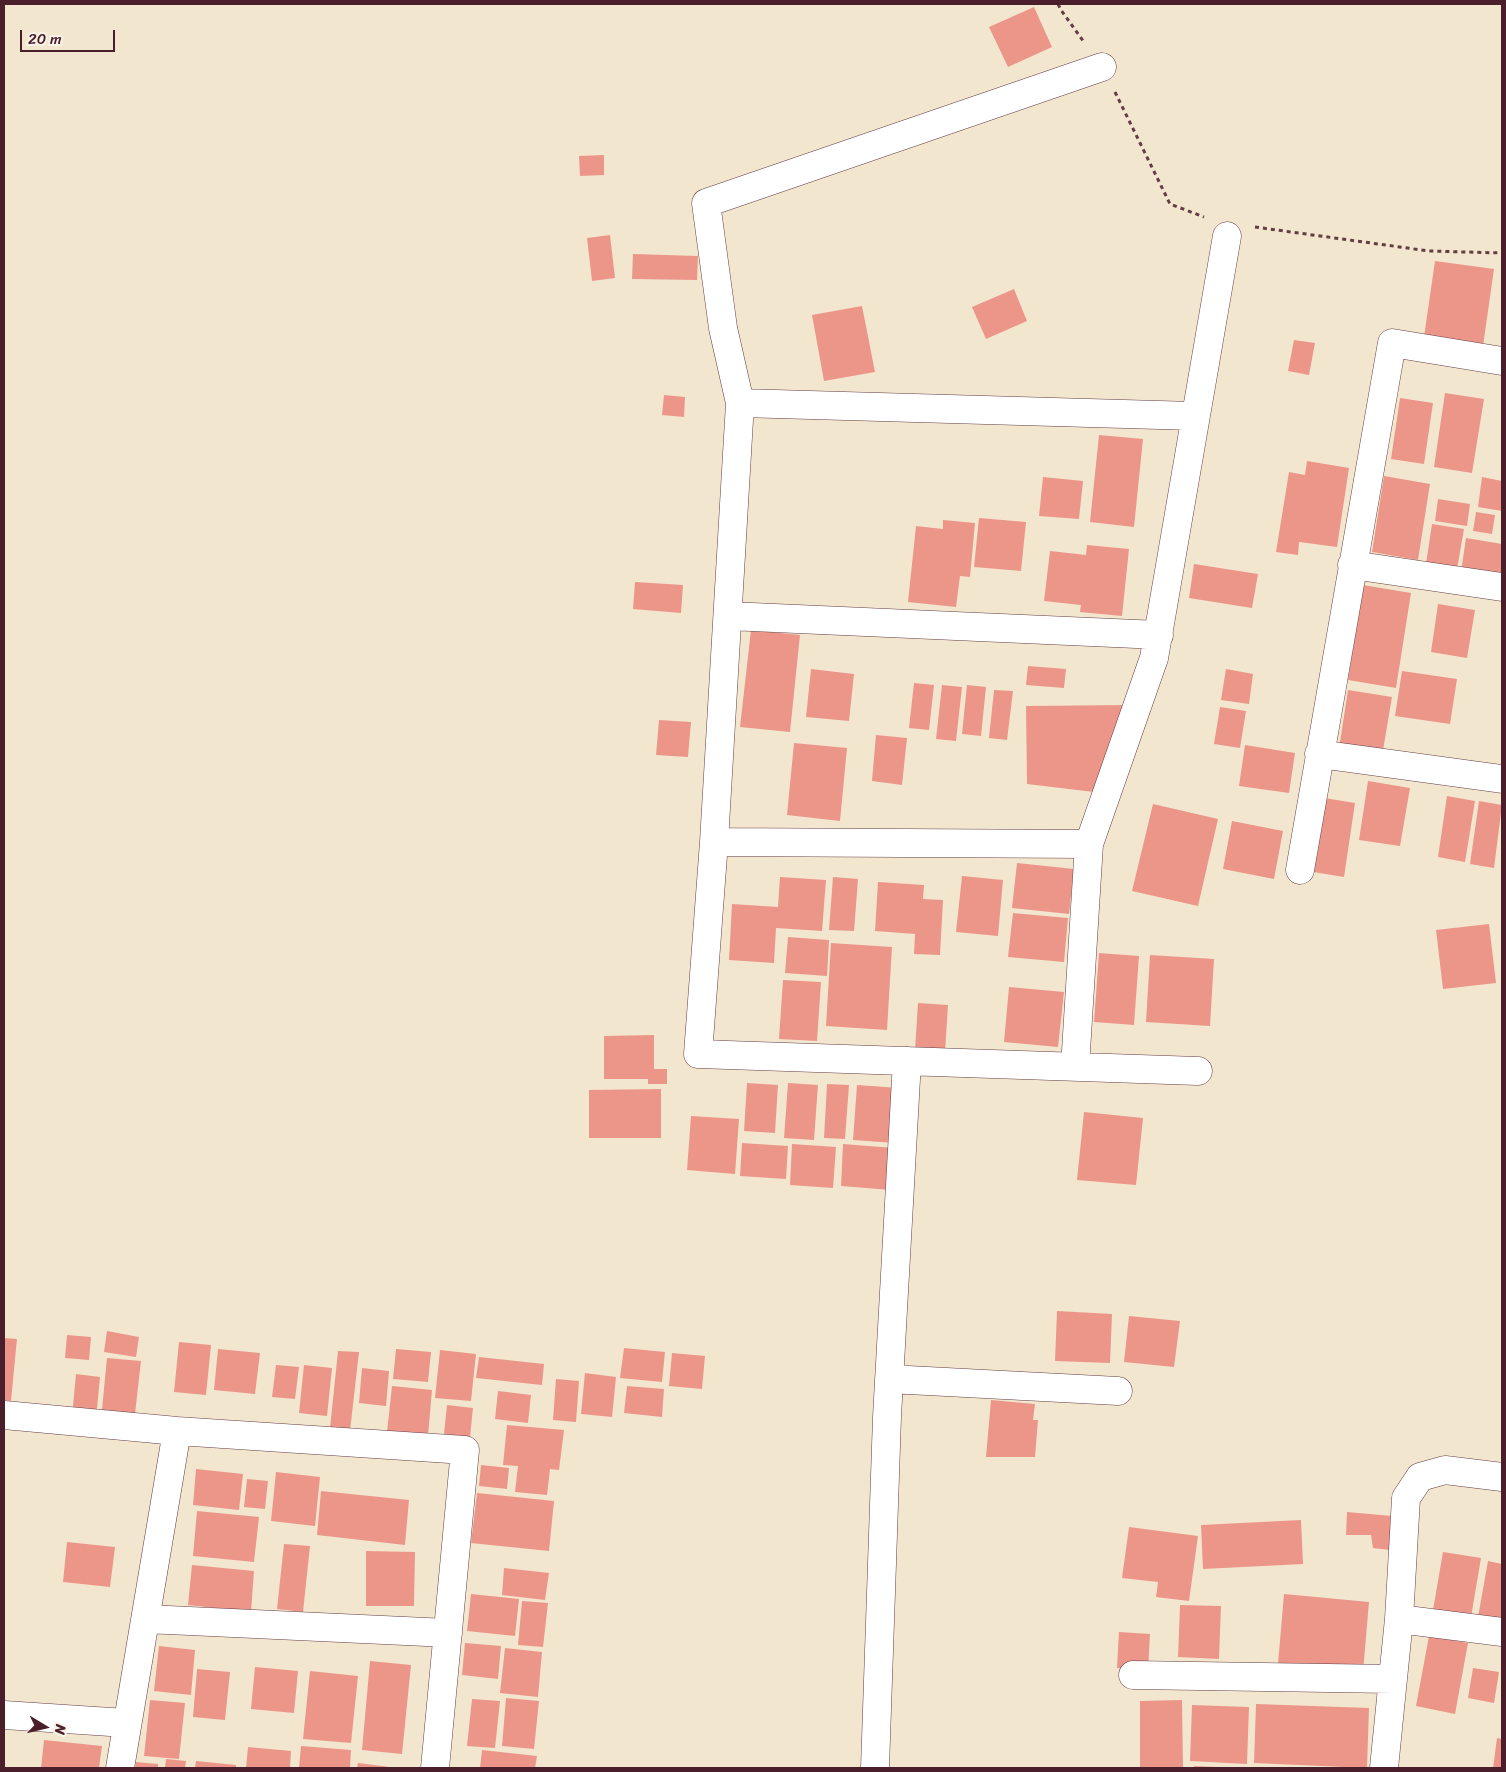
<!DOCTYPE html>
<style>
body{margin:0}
#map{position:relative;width:1506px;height:1772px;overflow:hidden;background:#f3e6cf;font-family:Sriracha,sans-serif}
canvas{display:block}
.frame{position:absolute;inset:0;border:5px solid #4a1f2b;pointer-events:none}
.north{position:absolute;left:20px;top:1702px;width:50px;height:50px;-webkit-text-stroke:4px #f7f3e8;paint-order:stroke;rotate:99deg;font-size:14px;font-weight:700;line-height:20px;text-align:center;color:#4a1f2b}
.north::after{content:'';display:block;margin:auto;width:18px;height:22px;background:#4a1f2b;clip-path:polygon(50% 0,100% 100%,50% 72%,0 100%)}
.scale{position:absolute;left:20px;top:30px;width:95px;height:22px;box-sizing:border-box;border:2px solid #4a1f2b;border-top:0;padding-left:6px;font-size:15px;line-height:18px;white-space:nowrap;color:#4a1f2b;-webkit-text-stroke:4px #f7f3e8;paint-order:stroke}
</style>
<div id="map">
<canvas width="1506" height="1772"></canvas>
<div class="frame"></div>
<div class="north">N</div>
<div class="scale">20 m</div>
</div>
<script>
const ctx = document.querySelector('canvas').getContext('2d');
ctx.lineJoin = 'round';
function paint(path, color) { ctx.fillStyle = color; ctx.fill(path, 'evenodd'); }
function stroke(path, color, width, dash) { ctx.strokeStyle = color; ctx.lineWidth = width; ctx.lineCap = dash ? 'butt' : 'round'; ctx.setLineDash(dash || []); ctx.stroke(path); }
const building = new Path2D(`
 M 1034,7 L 1052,47 L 1008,67 L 989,27 Z
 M 604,155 L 604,175 L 580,176 L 579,156 Z
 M 610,235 L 615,278 L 592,281 L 587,238 Z
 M 633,254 L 698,256 L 697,280 L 632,279 Z
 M 1435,261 L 1494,269 L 1483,346 L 1424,337 Z
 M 1014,289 L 1027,321 L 986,339 L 972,307 Z
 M 862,306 L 875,372 L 824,381 L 812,315 Z
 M 1294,340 L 1315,343 L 1309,375 L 1288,371 Z
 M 1445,393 L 1484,399 L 1472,473 L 1434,467 Z
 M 664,395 L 685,397 L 684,417 L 662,415 Z
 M 1400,398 L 1433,403 L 1424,464 L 1391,459 Z
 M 1099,435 L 1143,439 L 1134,527 L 1090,522 Z
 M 1307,461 L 1349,468 L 1337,547 L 1299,542 L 1298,555 L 1276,552 L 1289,472 L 1305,475 Z
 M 1384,476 L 1430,484 L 1418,560 L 1372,552 Z
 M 1043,477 L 1083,481 L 1079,519 L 1039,516 Z
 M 1482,477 L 1502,481 L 1502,511 L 1478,507 Z
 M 1438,499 L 1470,504 L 1467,526 L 1435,521 Z
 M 1476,512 L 1495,515 L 1492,534 L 1473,531 Z
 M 979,518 L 1026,522 L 1021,571 L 974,567 Z
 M 943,520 L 975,523 L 970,577 L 960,576 L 956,607 L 908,602 L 916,526 L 943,529 Z
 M 1432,524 L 1464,529 L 1457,569 L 1426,564 Z
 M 1466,538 L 1502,544 L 1501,578 L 1461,572 Z
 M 1087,545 L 1129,549 L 1122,616 L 1080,612 L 1081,605 L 1044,601 L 1050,551 L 1086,555 Z
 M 1194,564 L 1258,574 L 1252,608 L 1189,598 Z
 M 635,582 L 683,585 L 681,613 L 633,609 Z
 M 1363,585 L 1411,593 L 1396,688 L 1348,680 Z
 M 1438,604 L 1475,610 L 1467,658 L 1431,652 Z
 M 751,630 L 800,635 L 790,732 L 740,727 Z
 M 1028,666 L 1066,669 L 1064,688 L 1026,685 Z
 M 811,669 L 854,674 L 849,721 L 806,717 Z
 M 1226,669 L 1253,674 L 1249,704 L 1221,700 Z
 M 1402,671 L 1457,679 L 1450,724 L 1395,716 Z
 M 914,683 L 934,685 L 929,730 L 909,728 Z
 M 942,685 L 962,687 L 956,741 L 936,739 Z
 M 967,685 L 986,687 L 981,736 L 962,734 Z
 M 994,690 L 1013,691 L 1007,740 L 989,738 Z
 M 1348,690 L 1392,697 L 1382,756 L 1339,749 Z
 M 1127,705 L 1094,792 L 1027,784 L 1026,706 Z
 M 1220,707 L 1246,711 L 1240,748 L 1214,744 Z
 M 659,720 L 691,722 L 688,757 L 656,755 Z
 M 876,735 L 907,738 L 902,785 L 872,781 Z
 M 794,743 L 847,748 L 840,821 L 787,815 Z
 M 1245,745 L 1295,753 L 1289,793 L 1239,786 Z
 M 1368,781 L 1410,788 L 1400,846 L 1359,840 Z
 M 1447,796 L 1475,801 L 1465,862 L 1438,857 Z
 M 1318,797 L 1355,803 L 1344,877 L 1307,871 Z
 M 1479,801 L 1502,805 L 1494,868 L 1470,864 Z
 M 1153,804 L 1218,819 L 1198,906 L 1132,891 Z
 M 1232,821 L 1283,831 L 1274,879 L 1223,869 Z
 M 1017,863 L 1074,869 L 1069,914 L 1012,908 Z
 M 962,876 L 1003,880 L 998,936 L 956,932 Z
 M 780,877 L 826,880 L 822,931 L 776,928 L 774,963 L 729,960 L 732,904 L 778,907 Z
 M 833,877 L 858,879 L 854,931 L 829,930 Z
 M 878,882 L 924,885 L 923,899 L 943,900 L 940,955 L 914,954 L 915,934 L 875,931 Z
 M 1013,913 L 1068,918 L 1064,962 L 1008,957 Z
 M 1489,924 L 1496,983 L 1443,989 L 1436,930 Z
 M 788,937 L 829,940 L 827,976 L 785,973 Z
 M 831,943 L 892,947 L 887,1030 L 826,1026 Z
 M 1099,953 L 1139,956 L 1134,1025 L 1094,1022 Z
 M 1150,955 L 1214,959 L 1210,1026 L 1146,1022 Z
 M 783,980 L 821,982 L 817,1041 L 779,1039 Z
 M 1009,987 L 1064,992 L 1058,1047 L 1004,1042 Z
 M 918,1003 L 948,1005 L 945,1052 L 915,1050 Z
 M 654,1035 L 654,1069 L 667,1069 L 667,1084 L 648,1084 L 648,1079 L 604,1079 L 604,1036 Z
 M 747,1083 L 778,1085 L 775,1133 L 744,1131 Z
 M 788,1083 L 818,1085 L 814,1140 L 784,1138 Z
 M 827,1084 L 849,1085 L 845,1139 L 824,1138 Z
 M 857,1085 L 899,1088 L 895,1143 L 853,1140 Z
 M 661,1089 L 661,1138 L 589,1138 L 589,1090 Z
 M 1084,1112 L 1143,1118 L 1136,1185 L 1077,1180 Z
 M 691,1116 L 739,1119 L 735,1174 L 687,1170 Z
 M 742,1143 L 788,1146 L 786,1179 L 740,1176 Z
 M 792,1144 L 836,1147 L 833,1188 L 790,1185 Z
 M 843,1144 L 894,1148 L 891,1190 L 841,1186 Z
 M 1057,1311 L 1112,1314 L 1110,1363 L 1055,1361 Z
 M 1129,1316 L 1180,1321 L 1174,1367 L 1124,1362 Z
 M 107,1331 L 139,1337 L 136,1357 L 104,1352 Z
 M 67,1335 L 91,1337 L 89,1360 L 65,1358 Z
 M 4,1338 L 17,1339 L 11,1401 L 4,1400 Z
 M 179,1342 L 211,1345 L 206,1395 L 174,1392 Z
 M 624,1348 L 665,1352 L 662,1382 L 620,1378 Z
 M 218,1349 L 260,1353 L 255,1394 L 214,1390 Z
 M 396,1349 L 431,1352 L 428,1382 L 393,1379 Z
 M 440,1350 L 476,1354 L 471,1401 L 435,1398 Z
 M 338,1351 L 359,1352 L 350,1431 L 330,1428 Z
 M 672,1353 L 705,1356 L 702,1389 L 669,1386 Z
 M 479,1357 L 544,1364 L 542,1385 L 476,1378 Z
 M 107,1358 L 141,1361 L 134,1423 L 101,1420 Z
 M 276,1365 L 299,1367 L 295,1399 L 272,1397 Z
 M 304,1365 L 332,1368 L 327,1416 L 299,1413 Z
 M 362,1368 L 389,1371 L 386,1406 L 359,1403 Z
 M 585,1373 L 616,1377 L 612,1417 L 581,1414 Z
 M 76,1374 L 100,1377 L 96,1419 L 72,1417 Z
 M 556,1379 L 579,1381 L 576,1422 L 553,1420 Z
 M 392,1386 L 432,1390 L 428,1436 L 387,1432 Z
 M 627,1386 L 664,1389 L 662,1417 L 624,1413 Z
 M 498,1391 L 531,1395 L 528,1423 L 495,1419 Z
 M 991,1400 L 1035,1404 L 1033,1420 L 1038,1420 L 1035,1457 L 986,1457 Z
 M 447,1405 L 473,1408 L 470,1437 L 444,1434 Z
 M 507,1425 L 564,1430 L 559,1470 L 550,1469 L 547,1495 L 515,1492 L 518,1466 L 503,1465 Z
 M 481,1465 L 509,1468 L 507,1489 L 479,1486 Z
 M 196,1469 L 243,1474 L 239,1510 L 193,1505 Z
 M 276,1472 L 320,1477 L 315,1526 L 271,1521 Z
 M 247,1479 L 268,1481 L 265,1509 L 244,1507 Z
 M 321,1491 L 409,1500 L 405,1545 L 317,1535 Z
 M 477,1493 L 554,1501 L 549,1551 L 471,1543 Z
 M 197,1511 L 259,1517 L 254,1562 L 193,1556 Z
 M 1347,1512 L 1392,1516 L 1390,1550 L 1373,1548 L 1371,1535 L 1346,1535 Z
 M 1301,1520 L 1303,1564 L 1203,1569 L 1201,1525 Z
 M 1129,1527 L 1198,1536 L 1189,1601 L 1156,1597 L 1158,1582 L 1122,1578 Z
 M 67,1542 L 115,1547 L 110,1587 L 63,1582 Z
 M 284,1544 L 310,1546 L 303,1612 L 277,1609 Z
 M 366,1551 L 415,1552 L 414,1606 L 366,1606 Z
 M 1443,1552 L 1481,1558 L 1471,1617 L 1433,1610 Z
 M 1488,1561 L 1502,1564 L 1502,1621 L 1478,1617 Z
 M 192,1565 L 254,1571 L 251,1612 L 188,1605 Z
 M 504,1568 L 549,1573 L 545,1600 L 502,1595 Z
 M 471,1594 L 519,1599 L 515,1636 L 467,1631 Z
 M 1284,1594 L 1369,1602 L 1363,1672 L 1278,1664 Z
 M 522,1601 L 548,1603 L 543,1647 L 518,1645 Z
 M 1180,1605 L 1221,1606 L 1219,1659 L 1178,1657 Z
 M 1119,1632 L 1150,1634 L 1148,1671 L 1117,1668 Z
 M 1429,1636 L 1468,1643 L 1455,1714 L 1416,1706 Z
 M 465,1643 L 501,1646 L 498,1679 L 462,1675 Z
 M 159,1646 L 195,1650 L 191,1695 L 154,1691 Z
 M 505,1648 L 542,1652 L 538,1697 L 500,1693 Z
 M 370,1661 L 411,1665 L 402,1754 L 362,1750 Z
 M 255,1667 L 298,1671 L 294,1713 L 251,1709 Z
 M 1473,1668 L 1499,1672 L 1494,1703 L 1468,1698 Z
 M 197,1669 L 230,1672 L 225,1720 L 193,1717 Z
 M 310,1671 L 358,1676 L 351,1743 L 303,1739 Z
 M 506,1698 L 539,1701 L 534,1749 L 502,1746 Z
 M 472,1699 L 500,1701 L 495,1748 L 467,1746 Z
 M 150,1700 L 185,1703 L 179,1759 L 144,1756 Z
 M 1182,1700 L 1183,1768 L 1140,1768 L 1140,1701 Z
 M 1256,1704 L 1369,1708 L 1367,1768 L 1254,1763 Z
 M 1192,1705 L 1249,1707 L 1247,1764 L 1190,1761 Z
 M 1497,1738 L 1502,1739 L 1502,1768 L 1493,1768 Z
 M 44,1740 L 102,1746 L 99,1768 L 41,1768 Z
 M 301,1746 L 351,1750 L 350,1768 L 299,1768 Z
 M 248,1747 L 291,1751 L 290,1768 L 246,1768 Z
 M 482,1750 L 537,1756 L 535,1768 L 480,1768 Z
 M 166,1759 L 186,1761 L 185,1768 L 165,1768 Z
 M 196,1761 L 236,1765 L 236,1768 L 195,1768 Z
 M 136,1762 L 158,1764 L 158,1768 L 135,1768 Z
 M 358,1763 L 390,1767 L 390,1768 L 357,1768 Z
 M 1194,1766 L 1219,1767 L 1219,1768 L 1194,1768 Z`);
const path = new Path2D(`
 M 1058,4 L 1061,10 L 1084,42
 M 1115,92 L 1170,204 L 1204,217
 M 1255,227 L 1429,251 L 1502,253`);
const minor = new Path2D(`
 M 1102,67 L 706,203 L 723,328 L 740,403 L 714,842 L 698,1054 L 1198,1071
 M 740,403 L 1194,416
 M 1352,565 L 1502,587
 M 729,616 L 1159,635
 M 1319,754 L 1502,779
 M 714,842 L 1089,844
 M 1300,870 L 1392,343 L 1502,361
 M 1075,1067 L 1089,844 L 1154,658 L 1227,236
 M 889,1379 L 1118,1391
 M 4,1415 L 177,1431 L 465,1450 L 435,1768
 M 146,1619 L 448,1633
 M 1399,1619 L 1502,1632
 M 1133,1675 L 1392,1679
 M 4,1715 L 126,1723
 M 120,1768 L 177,1431
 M 875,1768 L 887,1417 L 907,1061
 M 1384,1768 L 1399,1619 L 1406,1498 L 1420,1477 L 1445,1470 L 1502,1477`);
paint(building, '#ec968a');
stroke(minor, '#633d44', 29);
stroke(path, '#633d44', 3, [4, 4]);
stroke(minor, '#fff', 28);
</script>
